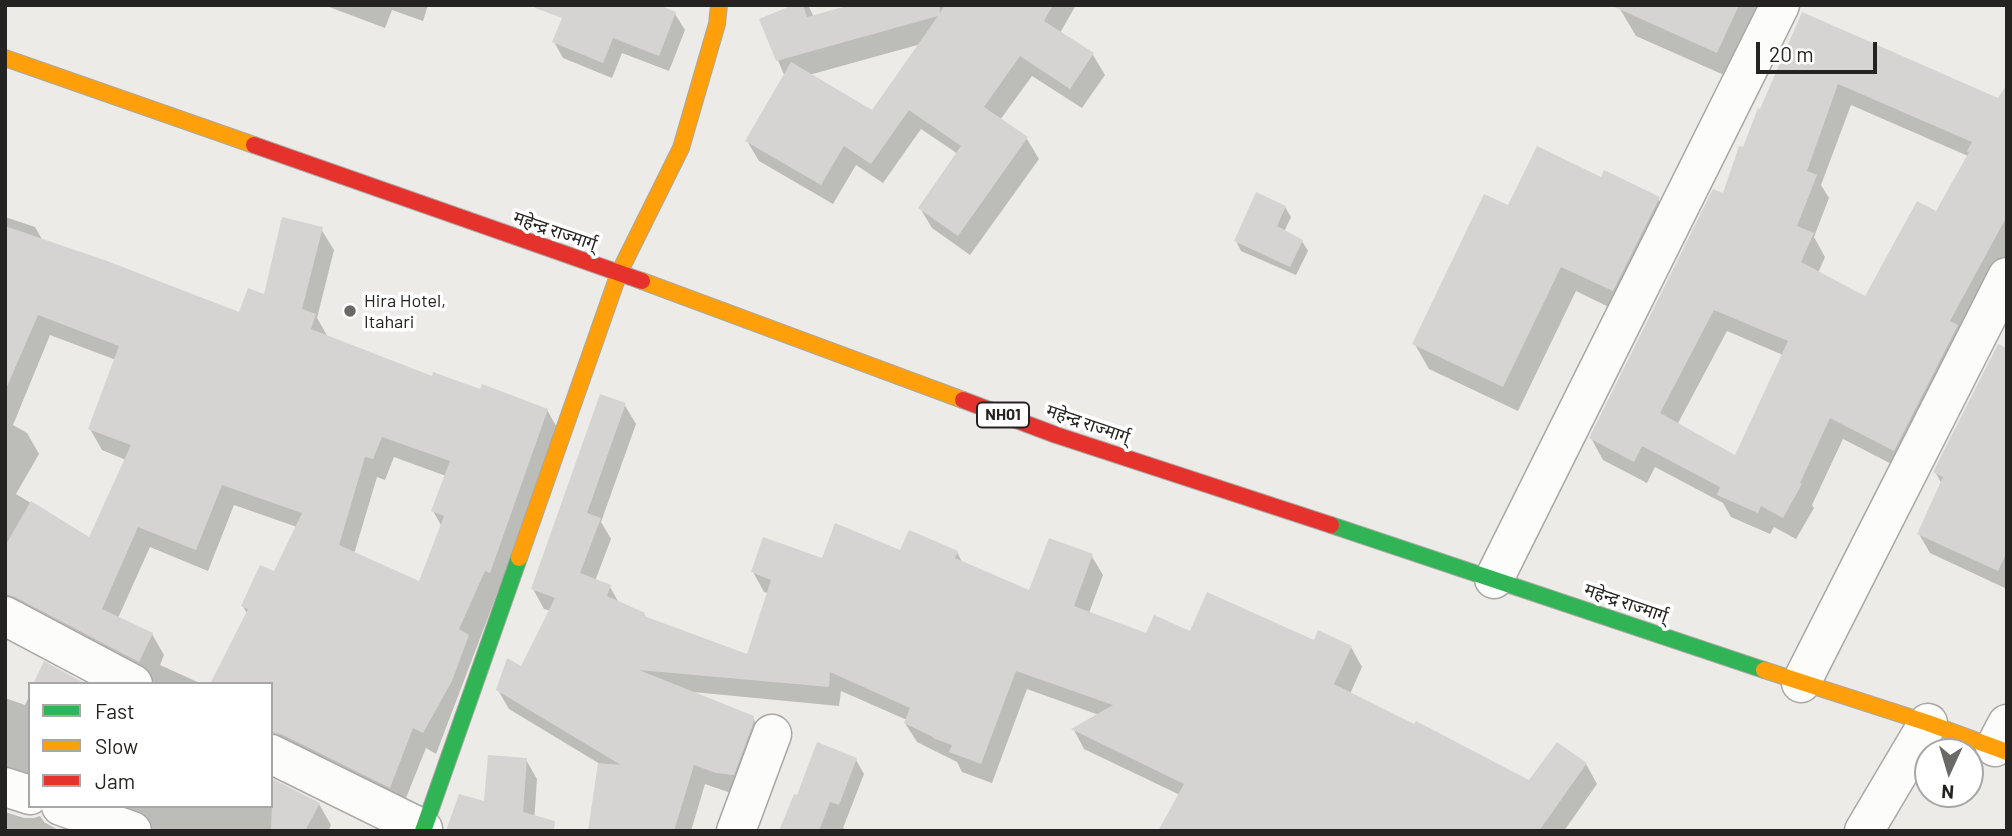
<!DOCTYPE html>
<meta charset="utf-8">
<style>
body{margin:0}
#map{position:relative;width:2012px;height:836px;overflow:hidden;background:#ecebe7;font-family:Barlow,sans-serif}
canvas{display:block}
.frame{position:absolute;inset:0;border:7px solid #242321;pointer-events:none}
.legend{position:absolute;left:28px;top:682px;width:245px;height:126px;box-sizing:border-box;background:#fff;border:2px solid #a7a7a6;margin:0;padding:9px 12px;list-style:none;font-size:21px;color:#242321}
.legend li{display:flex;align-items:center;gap:14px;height:35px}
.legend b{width:35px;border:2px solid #a7a7a6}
.north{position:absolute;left:1914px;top:738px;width:70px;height:70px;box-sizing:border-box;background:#fff;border:2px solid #a7a7a6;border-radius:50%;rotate:184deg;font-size:19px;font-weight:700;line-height:28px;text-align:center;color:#242321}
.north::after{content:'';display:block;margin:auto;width:24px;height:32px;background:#6a6966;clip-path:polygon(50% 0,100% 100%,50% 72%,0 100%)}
.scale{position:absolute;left:1756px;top:42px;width:121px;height:32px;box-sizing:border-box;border:4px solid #242321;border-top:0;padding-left:9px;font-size:21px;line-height:24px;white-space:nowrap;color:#242321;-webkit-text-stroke:5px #fff;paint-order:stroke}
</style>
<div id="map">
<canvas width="2012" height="836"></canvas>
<div class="frame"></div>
<ul class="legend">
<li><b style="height:9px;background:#30b455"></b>Fast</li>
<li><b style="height:9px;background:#ff9f0a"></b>Slow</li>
<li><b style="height:9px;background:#e5322d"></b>Jam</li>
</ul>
<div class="north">N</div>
<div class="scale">20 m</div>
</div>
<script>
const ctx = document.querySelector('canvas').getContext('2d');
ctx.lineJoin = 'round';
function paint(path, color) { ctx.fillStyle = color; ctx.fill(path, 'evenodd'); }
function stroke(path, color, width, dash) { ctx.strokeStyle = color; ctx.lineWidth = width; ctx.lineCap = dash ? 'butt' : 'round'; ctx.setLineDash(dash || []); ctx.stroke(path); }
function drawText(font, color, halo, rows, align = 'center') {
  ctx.font = font + ' Barlow,"Noto Sans Devanagari",sans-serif'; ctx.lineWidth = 7; ctx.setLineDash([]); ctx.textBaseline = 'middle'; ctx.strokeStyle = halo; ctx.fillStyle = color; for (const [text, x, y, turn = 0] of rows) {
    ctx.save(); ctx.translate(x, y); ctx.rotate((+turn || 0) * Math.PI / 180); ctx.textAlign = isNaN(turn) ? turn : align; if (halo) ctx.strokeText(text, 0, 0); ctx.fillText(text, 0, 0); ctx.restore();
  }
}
const shadow = new Path2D(`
 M 324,5 L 428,5 L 423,21 L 392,10 L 385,28 Z
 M 798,5 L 808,5 L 814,17 L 856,5 L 1076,5 L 1060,33 L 1093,55 L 1105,75 L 1082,108 L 1032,76 L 1000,120 L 1027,139 L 1039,159 L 970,255 L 932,228 L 920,208 L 958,154 L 921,129 L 883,183 L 856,165 L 833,204 L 759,161 L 747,141 L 785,77 L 761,20 ZM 921,44 L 873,112 L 809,75 Z
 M 1622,5 L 1784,5 L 1733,79 L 1636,36 L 1620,9 Z
 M 675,14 L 685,30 L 669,71 L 622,53 L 612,78 L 563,58 L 554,42 Z
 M 1802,15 L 2007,104 L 2007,261 L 1907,472 L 1843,439 L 1812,505 L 1814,508 L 1796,539 L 1774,527 L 1770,534 L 1731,517 L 1723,503 L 1655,467 L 1647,483 L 1603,460 L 1591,438 L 1724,196 ZM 1851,105 L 1968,156 L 1937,214 L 1865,298 L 1818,273 L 1825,257 L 1814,237 L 1829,198 L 1821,185 ZM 1727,331 L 1783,355 L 1736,458 L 1677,425 Z
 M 1602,180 L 1658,199 L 1673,224 L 1627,316 L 1576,291 L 1518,411 L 1429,369 L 1414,343 L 1508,208 Z
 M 1285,207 L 1291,217 L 1284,232 L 1302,241 L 1308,251 L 1296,275 L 1241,251 L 1236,241 Z
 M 5,217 L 35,227 L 43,241 L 241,314 L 265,296 L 321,229 L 334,250 L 317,318 L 328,337 L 433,378 L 547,410 L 559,431 L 436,754 L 426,748 L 402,808 L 271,757 L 271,684 L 247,614 L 243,606 L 275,574 L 297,527 L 234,505 L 208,571 L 150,547 L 118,618 L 152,634 L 164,655 L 160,665 L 202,684 L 154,684 L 29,618 L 5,619 ZM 50,335 L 116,360 L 90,429 L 102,450 L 126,460 L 90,539 L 16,494 L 39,454 L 27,433 L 13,425 ZM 394,457 L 446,476 L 433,511 L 442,527 L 420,584 L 354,554 L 377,477 L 385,480 Z
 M 2007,350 L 2007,589 L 1930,553 L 1919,534 L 1942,484 L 1935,472 Z
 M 624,404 L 636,424 L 601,522 L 611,539 L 595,581 L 610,587 L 619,603 L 644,614 L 646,618 L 748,656 L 768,593 L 764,592 L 753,572 L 823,560 L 901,552 L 957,552 L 963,564 L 1030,593 L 1091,555 L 1103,575 L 1089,613 L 1147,635 L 1191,633 L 1315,642 L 1351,647 L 1362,667 L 1350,694 L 1530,783 L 1557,744 L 1586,764 L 1597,784 L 1564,831 L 1160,831 L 1180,795 L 1084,749 L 1074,730 L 1099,715 L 1027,689 L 992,783 L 962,772 L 957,762 L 917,742 L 905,723 L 907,720 L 841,691 L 839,706 L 693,692 L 753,718 L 764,738 L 744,794 L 728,792 L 705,784 L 691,831 L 590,831 L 600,764 L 509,709 L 498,690 L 522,669 L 551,611 L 544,609 L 533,589 Z
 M 30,694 L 30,788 L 5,791 L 5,698 L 25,705 Z
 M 526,760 L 537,779 L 534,823 L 555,831 L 448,831 L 486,803 Z
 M 856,760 L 864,774 L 843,828 L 849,831 L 781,831 L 798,797 Z
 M 271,780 L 319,804 L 331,825 L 328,831 L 151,831 L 82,806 L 271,806 Z
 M 5,812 L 24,818 L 34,818 L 40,816 L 44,822 L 60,831 L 5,831 Z`);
const building = new Path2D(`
 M 536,5 L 659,5 L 676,12 L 659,56 L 613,38 L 603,63 L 552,42 L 562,18 L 535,8 Z
 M 793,5 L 803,5 L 807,17 L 850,5 L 939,5 L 940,13 L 945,5 L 1053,5 L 1044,21 L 1094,53 L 1070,89 L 1020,56 L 984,107 L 1028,137 L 958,236 L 918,208 L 961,146 L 909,110 L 871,164 L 844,146 L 821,185 L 745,141 L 791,62 L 872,110 L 938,16 L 776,61 L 759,19 Z
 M 1610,5 L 1739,5 L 1717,53 Z
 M 1802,12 L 1998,98 L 2007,84 L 2007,216 L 1950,321 L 1958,325 L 1894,451 L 1830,418 L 1800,483 L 1802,484 L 1783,518 L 1761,506 L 1758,513 L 1717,495 L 1720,487 L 1642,446 L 1634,462 L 1589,438 L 1713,189 L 1723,193 L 1739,146 L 1743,147 L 1758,108 L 1760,109 ZM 1838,84 L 1972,142 L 1967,151 L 1969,152 L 1936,211 L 1917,201 L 1865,296 L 1801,262 L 1814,233 L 1797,226 L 1817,175 L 1807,171 ZM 1714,310 L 1788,341 L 1735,455 L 1660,413 Z
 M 1537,146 L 1601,177 L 1604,170 L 1660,197 L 1613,291 L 1561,267 L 1503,387 L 1412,344 L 1484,194 L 1508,205 Z
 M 1256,192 L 1286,206 L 1277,226 L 1303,240 L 1290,267 L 1234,241 Z
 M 282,217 L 323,227 L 302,309 L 316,314 L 311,329 L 432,376 L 433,372 L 480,389 L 482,384 L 548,409 L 490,573 L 485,571 L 459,629 L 469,635 L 452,681 L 423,733 L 413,728 L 390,788 L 281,734 L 271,732 L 271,684 L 210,684 L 248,609 L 241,606 L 260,565 L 274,571 L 302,513 L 222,485 L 196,550 L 138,527 L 102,609 L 153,633 L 139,662 L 15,597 L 5,594 L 5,546 L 31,501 L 89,537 L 131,445 L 88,429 L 119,346 L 38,315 L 5,391 L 5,226 L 107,261 L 239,312 L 248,288 L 264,294 ZM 382,437 L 450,461 L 431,511 L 444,516 L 419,581 L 339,545 L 365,457 L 373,459 Z
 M 1998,344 L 2007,348 L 2007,552 L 1998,571 L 1917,534 L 1943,477 L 1933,472 Z
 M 600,394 L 626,403 L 587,513 L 601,518 L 580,573 L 611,585 L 607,596 L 645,613 L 644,616 L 747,654 L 771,580 L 751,572 L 763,537 L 822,558 L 835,523 L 900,550 L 909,530 L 958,551 L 955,558 L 1029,590 L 1049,538 L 1093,554 L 1074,606 L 1146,633 L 1154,615 L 1190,631 L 1207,592 L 1314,640 L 1318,630 L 1352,646 L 1334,684 L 1414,724 L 1416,721 L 1529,780 L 1557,742 L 1587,763 L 1539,831 L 1158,831 L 1184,784 L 1071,729 L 1113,705 L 1016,671 L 981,764 L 949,752 L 952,745 L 933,738 L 933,737 L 904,723 L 910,708 L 830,672 L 829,687 L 639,670 L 754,716 L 753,724 L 734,775 L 716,773 L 694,765 L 674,831 L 588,831 L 598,763 L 621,765 L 496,690 L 507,658 L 521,666 L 555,598 L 531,589 Z
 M 44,661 L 86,684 L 33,684 Z
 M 817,742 L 857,758 L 839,805 L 830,802 L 819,831 L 779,831 L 794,794 L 797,795 Z
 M 488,755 L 527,758 L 523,812 L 555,821 L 554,831 L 446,831 L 459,794 L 484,801 Z
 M 273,779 L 320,803 L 305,831 L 271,831 Z`);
const street = new Path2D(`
 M 1494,579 L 1780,5
 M 5,616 L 133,684
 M 1801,683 L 2007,277
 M 1995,747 L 2007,724
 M 271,754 L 423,829
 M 5,787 L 30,795
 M 61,806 L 132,831
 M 736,831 L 772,734
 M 1864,831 L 1928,723`);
const fast = new Path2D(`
 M 1331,525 L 1764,670
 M 423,831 L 519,558`);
const slow = new Path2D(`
 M 5,58 L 254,145
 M 642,281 L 963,400
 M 519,558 L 619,273 L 681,148 L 717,24 L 719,5
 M 1764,670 L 1928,723 L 2007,752`);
const jam = new Path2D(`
 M 254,145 L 642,281
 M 963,400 L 1056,435 L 1331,525`);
const markers = [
 [350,311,7,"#6a6966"]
];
const shields = [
 [1003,415,52]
];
const shieldNames = [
 ["NH01",1003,415]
];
const streetNames = [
 ["महेन्द्र राज्मार्ग्",555,231,19],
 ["महेन्द्र राज्मार्ग्",1088,424,19],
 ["महेन्द्र राज्मार्ग्",1626,603,19]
];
const poiNames = [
 ["Hira Hotel,",364,301],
 ["Itahari",364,322]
];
paint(shadow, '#0003');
paint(building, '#d5d4d3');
stroke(street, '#a9a8a5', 41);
stroke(fast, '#a9a8a5', 18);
stroke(slow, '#a9a8a5', 18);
stroke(jam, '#a9a8a5', 18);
stroke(street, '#fcfcfb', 38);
stroke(fast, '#30b455', 16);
stroke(slow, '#ff9f0a', 16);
stroke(jam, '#e5322d', 16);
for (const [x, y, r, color] of markers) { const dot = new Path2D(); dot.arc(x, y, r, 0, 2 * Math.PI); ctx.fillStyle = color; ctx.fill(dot); stroke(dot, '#fff', 2.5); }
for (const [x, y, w] of shields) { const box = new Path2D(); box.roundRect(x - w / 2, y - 12.5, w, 25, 5); ctx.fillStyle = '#fff'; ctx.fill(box); stroke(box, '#242321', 2); }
drawText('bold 16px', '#242321', null, shieldNames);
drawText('18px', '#242321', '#fff', streetNames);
drawText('18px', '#242321', '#fff', poiNames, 'left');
</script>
